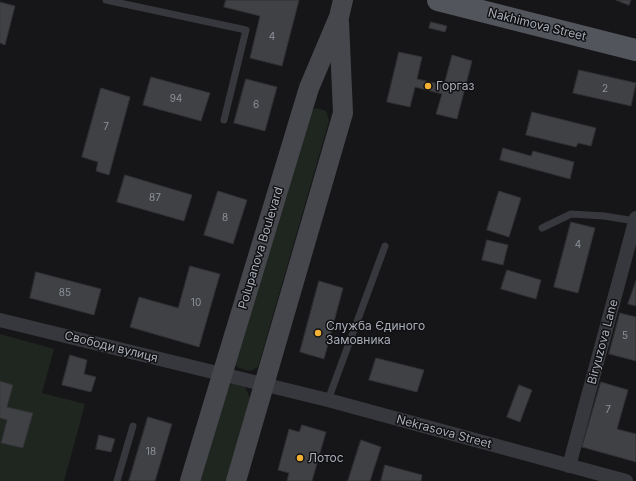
<!DOCTYPE html>
<meta charset="utf-8">
<style>
body{margin:0}
canvas{display:block;background:#161618}
</style>
<canvas width="636" height="481"></canvas>
<script>
const ctx = document.querySelector('canvas').getContext('2d');
ctx.lineJoin = 'round';
function paint(path, color) { ctx.fillStyle = color; ctx.fill(path, 'evenodd'); }
function stroke(path, color, width, dash) { ctx.strokeStyle = color; ctx.lineWidth = width; ctx.lineCap = dash ? 'butt' : 'round'; ctx.setLineDash(dash || []); ctx.stroke(path); }
function drawText(font, color, halo, rows, align = 'center') {
  ctx.font = font + ' Inter,sans-serif'; ctx.lineWidth = 3; ctx.setLineDash([]); ctx.textBaseline = 'middle'; ctx.strokeStyle = halo; ctx.fillStyle = color; for (const [text, x, y, turn = 0] of rows) {
    ctx.save(); ctx.translate(x, y); ctx.rotate((+turn || 0) * Math.PI / 180); ctx.textAlign = isNaN(turn) ? turn : align; if (halo) ctx.strokeText(text, 0, 0); ctx.fillText(text, 0, 0); ctx.restore();
  }
}
const green = new Path2D(`
 M 316,108 L 326,111 L 329,121 L 258,367 L 250,371 L 239,368 L 233,363 L 308,113 Z
 M 0,334 L 54,349 L 42,393 L 85,404 L 64,481 L 0,481 Z
 M 233,383 L 245,387 L 250,398 L 226,481 L 197,481 L 225,388 Z`);
const building = new Path2D(`
 M 226,0 L 299,0 L 282,66 L 250,58 L 260,16 L 224,7 Z
 M 616,0 L 631,0 L 629,5 Z
 M 0,2 L 15,6 L 5,45 L 0,43 Z
 M 431,22 L 447,26 L 445,32 L 429,28 Z
 M 399,52 L 422,57 L 417,79 L 444,85 L 452,55 L 472,61 L 457,119 L 436,114 L 442,94 L 415,87 L 410,107 L 387,102 Z
 M 579,70 L 636,83 L 631,106 L 573,93 Z
 M 151,77 L 210,93 L 201,121 L 143,105 Z
 M 246,79 L 277,87 L 265,131 L 234,123 Z
 M 101,88 L 130,97 L 109,175 L 96,171 L 98,162 L 82,157 Z
 M 532,112 L 596,128 L 591,146 L 578,143 L 576,147 L 526,135 Z
 M 503,148 L 531,156 L 533,151 L 574,162 L 570,179 L 500,160 Z
 M 125,175 L 192,195 L 184,221 L 117,202 Z
 M 218,191 L 247,200 L 233,244 L 204,235 Z
 M 499,191 L 521,198 L 509,237 L 487,230 Z
 M 571,222 L 595,228 L 578,293 L 554,287 Z
 M 487,240 L 508,245 L 503,265 L 482,260 Z
 M 190,266 L 220,274 L 199,347 L 130,327 L 139,297 L 178,308 Z
 M 507,270 L 541,280 L 536,299 L 501,289 Z
 M 36,272 L 101,289 L 94,315 L 30,298 Z
 M 319,281 L 343,288 L 324,359 L 300,352 Z
 M 636,281 L 636,306 L 628,304 Z
 M 620,313 L 636,317 L 636,361 L 609,354 Z
 M 70,355 L 87,360 L 84,374 L 96,377 L 91,392 L 62,385 Z
 M 376,358 L 424,370 L 417,392 L 369,380 Z
 M 0,381 L 13,385 L 7,407 L 33,413 L 23,448 L 1,443 L 7,420 L 0,418 Z
 M 601,382 L 628,390 L 617,429 L 636,434 L 636,462 L 582,447 Z
 M 519,385 L 532,390 L 520,422 L 507,417 Z
 M 148,417 L 172,424 L 155,481 L 129,481 Z
 M 302,425 L 326,432 L 312,481 L 287,481 L 289,473 L 278,470 L 289,429 L 299,432 Z
 M 99,435 L 115,439 L 111,452 L 96,449 Z
 M 361,440 L 381,447 L 370,481 L 348,481 Z
 M 385,465 L 422,475 L 421,481 L 381,481 Z`);
const lane = new Path2D(`
 M 106,0 L 246,30 L 224,120
 M 542,228 L 571,214 L 604,216 L 635,221
 M 328,400 L 385,246
 M 117,481 L 133,426`);
const street = new Path2D(`
 M 0,320 L 328,400 L 626,481
 M 569,466 L 636,218`);
const secondary = new Path2D(`
 M 190,481 L 309,88 L 339,17 L 343,0
 M 236,481 L 343,113 L 339,22`);
const primary = new Path2D(`
 M 438,0 L 636,50`);
const markers = [
 [428,86,4,"#f2b134"],
 [318,333,4,"#f2b134"],
 [300,458,4,"#f2b134"]
];
const numberNames = [
 ["4",272,37],
 ["2",605,89],
 ["94",176,99],
 ["6",256,105],
 ["7",106,127],
 ["87",155,198],
 ["8",225,218],
 ["4",578,245],
 ["85",65,293],
 ["10",196,303],
 ["5",625,336],
 ["7",608,410],
 ["18",151,452]
];
const streetNames = [
 ["Nakhimova Street",537,25,14],
 ["Polupanova Boulevard",261,248,-73],
 ["Biryuzova Lane",603,342,-75],
 ["Свободи вулиця",111,347,14],
 ["Nekrasova Street",444,432,15]
];
const poiNames = [
 ["Горгаз",436,86],
 ["Служба Єдиного",326,326],
 ["Замовника",326,340],
 ["Лотос",308,458]
];
paint(green, '#1e261f');
paint(building, '#404145');
stroke(building, '#303034', 1);
stroke(lane, '#37383d', 7);
stroke(street, '#37383d', 14);
stroke(secondary, '#45474d', 20);
stroke(primary, '#53555c', 22);
for (const [x, y, r, color] of markers) { const dot = new Path2D(); dot.arc(x, y, r, 0, 2 * Math.PI); ctx.fillStyle = color; ctx.fill(dot); stroke(dot, '#111113', 1.5); }
drawText('10px', '#8e929b', null, numberNames);
drawText('12px', '#a8adb8', '#111113', streetNames);
drawText('12px', '#a8adb8', '#111113', poiNames, 'left');
</script>
